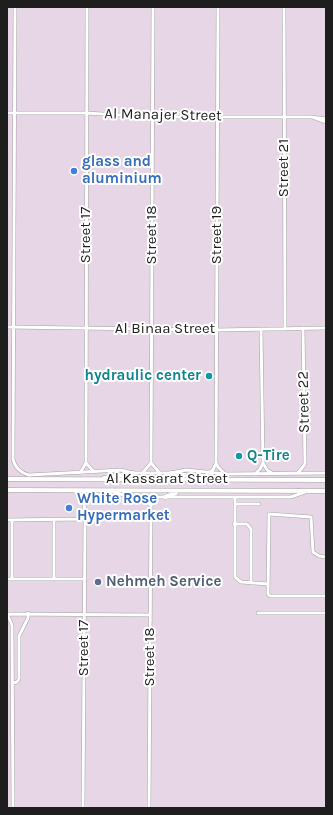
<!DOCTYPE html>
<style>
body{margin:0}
#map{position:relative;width:333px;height:815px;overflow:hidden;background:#eeeae4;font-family:Karla,sans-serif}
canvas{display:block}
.frame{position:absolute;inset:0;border:8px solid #1e1e1e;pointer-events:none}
</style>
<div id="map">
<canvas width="333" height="815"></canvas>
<div class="frame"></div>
</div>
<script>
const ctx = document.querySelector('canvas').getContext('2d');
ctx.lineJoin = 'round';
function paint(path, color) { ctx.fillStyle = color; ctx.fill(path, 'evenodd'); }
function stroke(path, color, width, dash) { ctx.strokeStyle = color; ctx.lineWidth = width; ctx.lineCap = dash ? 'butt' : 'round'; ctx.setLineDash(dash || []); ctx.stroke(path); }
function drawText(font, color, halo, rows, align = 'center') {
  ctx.font = font + ' Karla,sans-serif'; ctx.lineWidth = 4; ctx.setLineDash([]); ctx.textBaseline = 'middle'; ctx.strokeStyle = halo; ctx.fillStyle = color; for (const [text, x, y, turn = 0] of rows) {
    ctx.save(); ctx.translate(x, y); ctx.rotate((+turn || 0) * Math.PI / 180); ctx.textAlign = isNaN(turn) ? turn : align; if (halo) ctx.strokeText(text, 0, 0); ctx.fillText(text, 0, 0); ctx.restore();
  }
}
const industrial = new Path2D(`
 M 7,7 L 326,7 L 326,808 L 7,808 Z`);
const minor = new Path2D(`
 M 15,7 L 13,459 C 15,468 21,473 29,475 L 121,470 L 133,473 L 171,473 L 186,470 L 226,474 L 326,473
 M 284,7 L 285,329
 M 7,113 L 86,113 L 153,117 L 311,117 L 326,119
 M 315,118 L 326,122
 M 7,327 L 217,330 L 326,328
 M 261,329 L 263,463 L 267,470 L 272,473
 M 86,463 L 94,472
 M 151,463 L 159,472
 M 216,463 L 218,467 L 225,474
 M 143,472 L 151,463 L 153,7
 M 80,473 L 86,463 L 87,7
 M 207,473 L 213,470 L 216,463 L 218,7
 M 298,473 L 305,464 L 303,328
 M 255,474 L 260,469 L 263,463
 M 75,491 C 85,499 85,507 85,519 L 83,808
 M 111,491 L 123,495 L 143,497 L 291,497 L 305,492
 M 143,497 L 151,506
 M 235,497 L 235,577 L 241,582 L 268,584
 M 235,504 L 259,504
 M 7,520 L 85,519
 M 12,520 L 12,579
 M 54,520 L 54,578
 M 234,524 L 247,524 L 251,529 L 251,583
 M 326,557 L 319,556 L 313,552 L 311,517 L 269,514 L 268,594 L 270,596 L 326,596
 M 7,579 L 85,579
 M 258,613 L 326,613
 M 7,614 L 12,625 L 13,808
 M 7,614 L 150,615
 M 13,683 L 17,682 L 19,679 L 19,636 L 28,618 L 28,613
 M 149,808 L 151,506 L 157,497`);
const tertiary = new Path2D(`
 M 171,473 L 198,477
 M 104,478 L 133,473
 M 7,479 L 326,480
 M 7,490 L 326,491
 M 165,497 L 176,493`);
const markers = [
 [74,171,4,"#3f7fe0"],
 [209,376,4,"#0f9aa8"],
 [239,456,4,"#0f9aa8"],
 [69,508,4,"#3f7fe0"],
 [98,582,4,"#5c6f8a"]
];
const streetNames = [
 ["Al Manajer Street",163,115,1],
 ["Street 21",284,168,-90],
 ["Street 17",86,235,-90],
 ["Street 18",152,235,-90],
 ["Street 19",217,235,-90],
 ["Al Binaa Street",165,329],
 ["Street 22",304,402,-91],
 ["Al Kassarat Street",167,479],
 ["Street 17",84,648,-90],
 ["Street 18",150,657,-90]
];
const shopNames = [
 ["glass and",82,162],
 ["aluminium",82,179],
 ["White Rose",77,499],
 ["Hypermarket",77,516]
];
const cultureNames = [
 ["hydraulic center",201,376],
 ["Q-Tire",247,456,"left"]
];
const serviceNames = [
 ["Nehmeh Service",106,582]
];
paint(industrial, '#e7d6e5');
stroke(minor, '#a2a2a2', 4);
stroke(tertiary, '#a2a2a2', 5);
stroke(minor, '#fff', 3);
stroke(tertiary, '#fff', 4);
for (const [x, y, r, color] of markers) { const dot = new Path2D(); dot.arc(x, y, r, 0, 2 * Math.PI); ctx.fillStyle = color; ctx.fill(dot); stroke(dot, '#fff', 1.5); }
drawText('15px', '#1e1e1e', '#fff', streetNames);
drawText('bold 15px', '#366cbe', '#fff', shopNames, 'left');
drawText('bold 15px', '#0d838f', '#fff', cultureNames, 'right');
drawText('bold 15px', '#4e5e75', '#fff', serviceNames, 'left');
</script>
